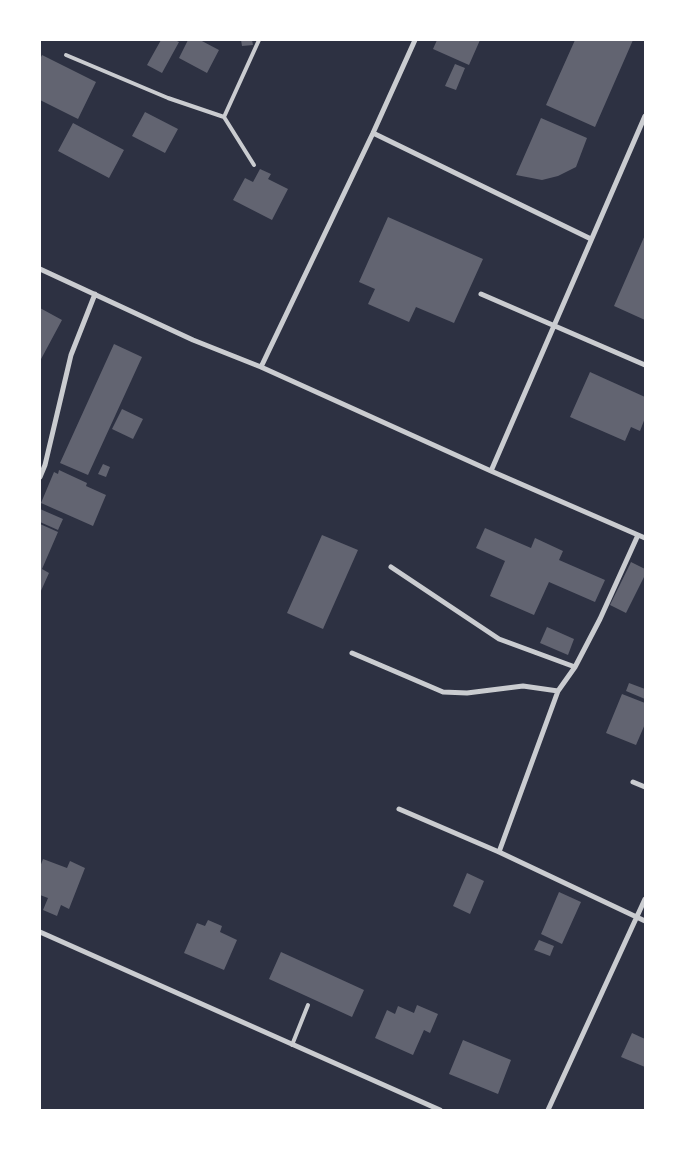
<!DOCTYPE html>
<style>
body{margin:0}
#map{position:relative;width:685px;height:1150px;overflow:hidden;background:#2d3142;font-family:Quicksand,sans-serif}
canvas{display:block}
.frame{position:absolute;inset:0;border:41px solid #fff;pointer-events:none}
</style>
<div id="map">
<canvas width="685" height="1150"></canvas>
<div class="frame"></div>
</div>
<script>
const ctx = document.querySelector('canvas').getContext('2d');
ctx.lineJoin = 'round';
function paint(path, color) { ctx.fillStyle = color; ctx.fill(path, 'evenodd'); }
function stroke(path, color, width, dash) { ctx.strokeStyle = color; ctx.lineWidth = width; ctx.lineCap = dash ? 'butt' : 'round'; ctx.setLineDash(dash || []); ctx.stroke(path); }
const building = new Path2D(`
 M 161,40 L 175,40 L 179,42 L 162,73 L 147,65 Z
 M 188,40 L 200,40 L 219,50 L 207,73 L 179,58 Z
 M 241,40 L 252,40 L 253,45 L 242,46 Z
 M 437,40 L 480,40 L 469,65 L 433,49 Z
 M 575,40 L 633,40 L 595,127 L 546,105 Z
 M 42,55 L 96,82 L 78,119 L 40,100 L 40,59 Z
 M 455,64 L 465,68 L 456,90 L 445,86 Z
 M 145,112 L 178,129 L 165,153 L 132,136 Z
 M 541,118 L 587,138 L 576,167 L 558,176 L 542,180 L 516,175 Z
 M 73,123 L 124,150 L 109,178 L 58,151 Z
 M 260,169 L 271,174 L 268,179 L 288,189 L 272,220 L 233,200 L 245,178 L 253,182 Z
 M 388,217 L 483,259 L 454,323 L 416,307 L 409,322 L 368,304 L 375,289 L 359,282 Z
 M 645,235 L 645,320 L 614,306 Z
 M 40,308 L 62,320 L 40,361 Z
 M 114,344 L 142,357 L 88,475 L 60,463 Z
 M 590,372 L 645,397 L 645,418 L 640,431 L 631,427 L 625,441 L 570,417 Z
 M 122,409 L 143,419 L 133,439 L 112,429 Z
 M 103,464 L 110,467 L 106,477 L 98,474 Z
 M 59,470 L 87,483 L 86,486 L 106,495 L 93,526 L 41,503 L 54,472 L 58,474 Z
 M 40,509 L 63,519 L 58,530 L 40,522 Z
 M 40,524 L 58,532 L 42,569 L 49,573 L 40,593 Z
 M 485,528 L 531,548 L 535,538 L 563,551 L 559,560 L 605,580 L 595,602 L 549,582 L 534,615 L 490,596 L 505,561 L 476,548 Z
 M 322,535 L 358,550 L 323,629 L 287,613 Z
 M 631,562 L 645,569 L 645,575 L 626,613 L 610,605 Z
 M 547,627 L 574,639 L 568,655 L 540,643 Z
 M 629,683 L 645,689 L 645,699 L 626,691 Z
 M 622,694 L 645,703 L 645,724 L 636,745 L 606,733 Z
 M 43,859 L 67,868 L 70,861 L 85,868 L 69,909 L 61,905 L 57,916 L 43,910 L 48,898 L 40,895 L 40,867 Z
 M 467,873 L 484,881 L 470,914 L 453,906 Z
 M 559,892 L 581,902 L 562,944 L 541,934 Z
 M 208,920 L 222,926 L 220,932 L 237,940 L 224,970 L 184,953 L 197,923 L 205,926 Z
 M 539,940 L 554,946 L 550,956 L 534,950 Z
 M 281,952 L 364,990 L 352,1017 L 269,979 Z
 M 417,1005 L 438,1014 L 430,1033 L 424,1030 L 413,1055 L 375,1038 L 387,1010 L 395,1014 L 398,1006 L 414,1013 Z
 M 632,1033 L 645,1039 L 645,1067 L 621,1057 Z
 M 463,1040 L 511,1060 L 498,1094 L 449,1074 Z`);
const service = new Path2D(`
 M 66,55 L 168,98 L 224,117
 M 254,165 L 224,117 L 259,40
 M 292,1045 L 308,1005`);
const minor = new Path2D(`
 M 373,133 L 591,239
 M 40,269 L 193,340 L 261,367 L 491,471 L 645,538
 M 481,294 L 645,365
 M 261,367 L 373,133 L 415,40
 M 491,471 L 645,116
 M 40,477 L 45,465 L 71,355 L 95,294
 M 391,567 L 499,639 L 575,667
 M 352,653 L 443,692 L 467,693 L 523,686 L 558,691
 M 633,782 L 645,787
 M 399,809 L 499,852 L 645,921
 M 499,852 L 558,691 L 575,667 L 600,619 L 638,535
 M 40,932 L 440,1110
 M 548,1110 L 645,899`);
paint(building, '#626471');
stroke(service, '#caccd0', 4);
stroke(minor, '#caccd0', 5);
</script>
